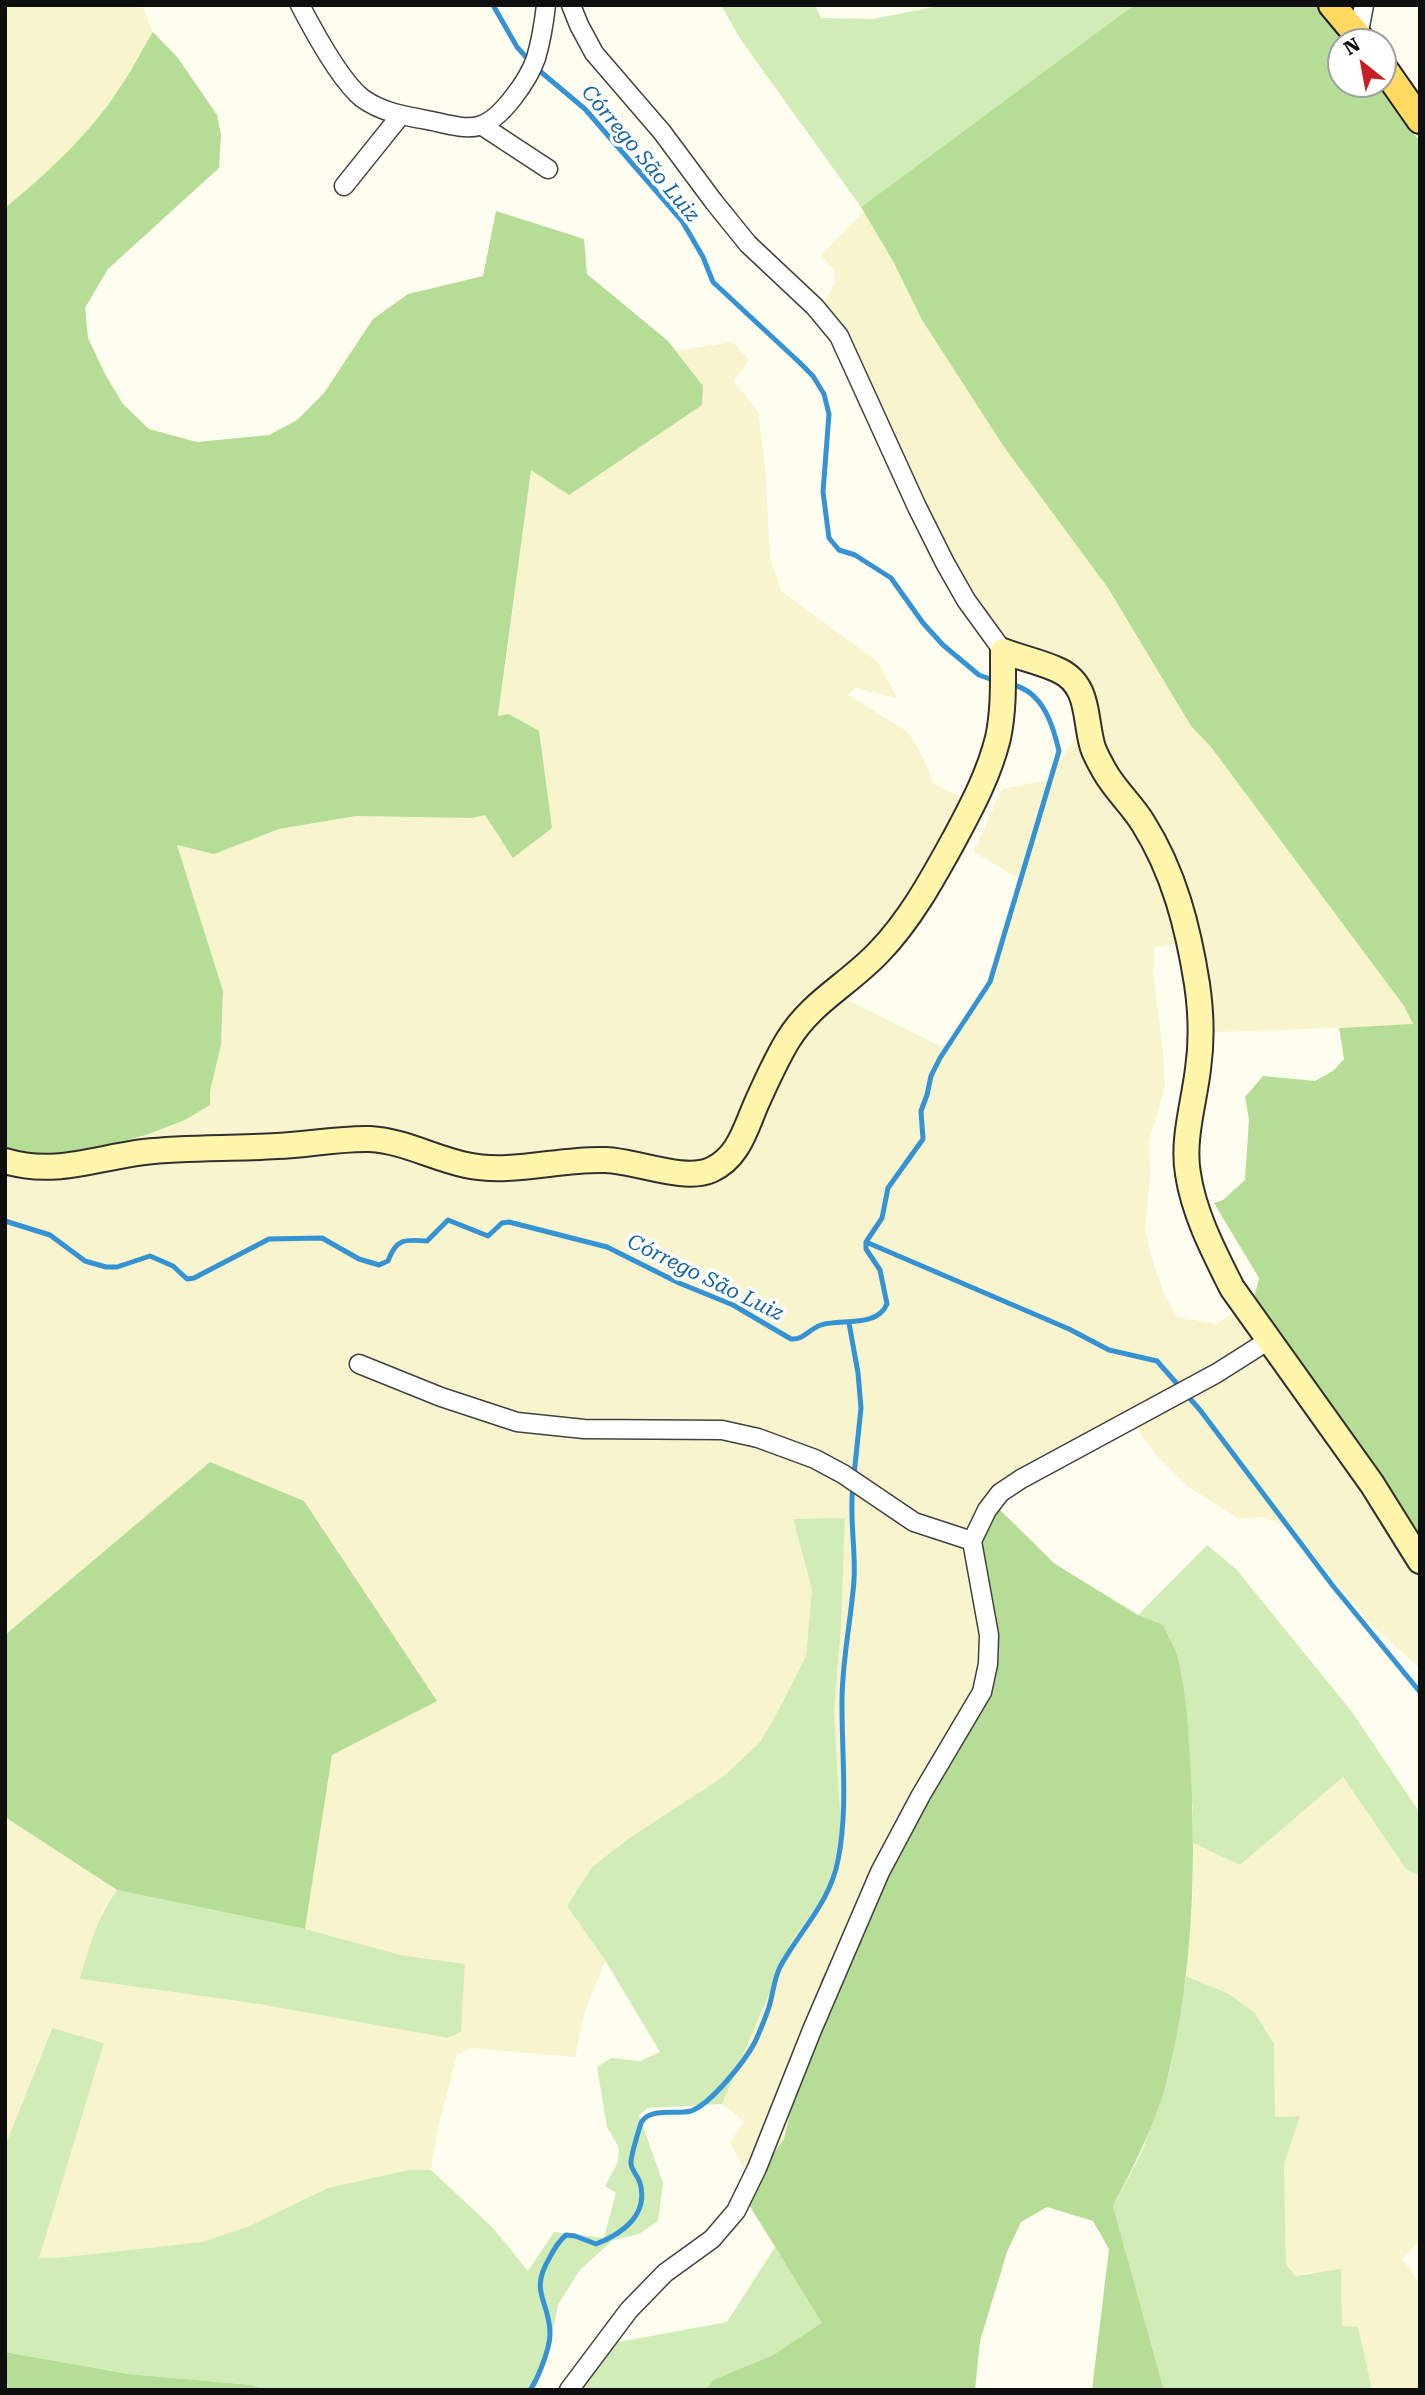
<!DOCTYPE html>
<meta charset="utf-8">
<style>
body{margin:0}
#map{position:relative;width:1425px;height:2395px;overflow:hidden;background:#fffcf0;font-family:"Roboto Serif",serif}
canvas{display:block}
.frame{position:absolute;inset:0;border:7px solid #0e0e0e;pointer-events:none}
.north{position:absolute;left:1327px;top:28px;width:70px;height:70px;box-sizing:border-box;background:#fff;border:2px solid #9f9f9f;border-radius:50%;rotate:329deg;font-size:19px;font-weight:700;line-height:28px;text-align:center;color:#0e0e0e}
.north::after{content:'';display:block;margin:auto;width:24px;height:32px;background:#c61f25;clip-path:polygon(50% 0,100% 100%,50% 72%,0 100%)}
</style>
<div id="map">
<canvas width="1425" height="2395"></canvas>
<div class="frame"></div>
<div class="north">N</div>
</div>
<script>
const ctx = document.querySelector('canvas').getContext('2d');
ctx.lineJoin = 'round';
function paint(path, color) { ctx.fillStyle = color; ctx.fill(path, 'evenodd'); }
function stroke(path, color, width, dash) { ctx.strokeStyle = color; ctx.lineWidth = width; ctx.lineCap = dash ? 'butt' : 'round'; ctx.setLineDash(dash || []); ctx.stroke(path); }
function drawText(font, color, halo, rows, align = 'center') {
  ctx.font = font + ' "Roboto Serif",serif'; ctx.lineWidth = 7; ctx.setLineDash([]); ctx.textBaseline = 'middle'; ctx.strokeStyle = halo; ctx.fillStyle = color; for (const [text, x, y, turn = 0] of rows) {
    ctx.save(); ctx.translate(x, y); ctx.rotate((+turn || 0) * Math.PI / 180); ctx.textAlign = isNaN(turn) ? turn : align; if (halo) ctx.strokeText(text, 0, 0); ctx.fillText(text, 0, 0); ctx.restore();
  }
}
const farmland = new Path2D(`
 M 5,5 L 142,5 L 153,32 L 124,83 L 87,132 L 40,180 L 5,208 Z
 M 864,211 L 894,263 L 922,320 L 1004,447 L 1108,588 L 1191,726 L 1211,747 L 1404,1006 L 1414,1025 L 1192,1033 L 1181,943 L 1155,947 L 1153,975 L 1163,1052 L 1165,1087 L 1149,1141 L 1150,1176 L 1145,1228 L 1150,1253 L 1164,1294 L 1177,1317 L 1217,1324 L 1254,1298 L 1420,1553 L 1420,1668 L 1370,1623 L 1306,1546 L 1283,1526 L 1265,1517 L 1239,1519 L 1187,1486 L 1156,1455 L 1126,1413 L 990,1500 L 984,1654 L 975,1693 L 821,1980 L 784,2139 L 751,2183 L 730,2142 L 744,2122 L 722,2104 L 791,1942 L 825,1894 L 834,1864 L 841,1827 L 834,1713 L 841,1626 L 845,1519 L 793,1520 L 812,1590 L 806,1656 L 778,1711 L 760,1742 L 724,1776 L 628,1839 L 592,1867 L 567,1906 L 605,1960 L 584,2014 L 575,2057 L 470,2048 L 457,2055 L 437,2132 L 431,2170 L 408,2170 L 328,2188 L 247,2227 L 202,2242 L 56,2258 L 38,2258 L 104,2043 L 51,2028 L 5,2146 L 5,1817 L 117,1890 L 104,1908 L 80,1979 L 259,2004 L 448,2038 L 461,2032 L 465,1964 L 401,1955 L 305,1929 L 332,1755 L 210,1462 L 5,1635 L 5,1149 L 35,1159 L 100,1147 L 146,1135 L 185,1120 L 210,1105 L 210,1091 L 221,1045 L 223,991 L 177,845 L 214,854 L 279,829 L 356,816 L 472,818 L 486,815 L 531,469 L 703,386 L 676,351 L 733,342 L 749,360 L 734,381 L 758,412 L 765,465 L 770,557 L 781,591 L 878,662 L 897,698 L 855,688 L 848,695 L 908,732 L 923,757 L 933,783 L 965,800 L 936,887 L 827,990 L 940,1046 L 956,1041 L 986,986 L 1021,880 L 974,852 L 1002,789 L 1048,780 L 1081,728 L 1073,698 L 1052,664 L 997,642 L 968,619 L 930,560 L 858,404 L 827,328 L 816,316 L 835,283 L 834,270 L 821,255 Z
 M 1343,1777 L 1406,1869 L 1420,1876 L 1420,2242 L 1402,2258 L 1420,2284 L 1420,2390 L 1372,2390 L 1342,2326 L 1311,2272 L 1296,2276 L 1286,2266 L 1284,2164 L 1299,2116 L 1275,2117 L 1274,2044 L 1255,2013 L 1229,1994 L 1186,1976 L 1193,1898 L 1193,1843 L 1240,1865 Z`);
const green = new Path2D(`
 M 721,5 L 815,5 L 821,18 L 873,19 L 943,5 L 1134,5 L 861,207 L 741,40 Z
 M 845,1518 L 841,1626 L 834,1713 L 841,1827 L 834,1864 L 825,1894 L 791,1942 L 722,2104 L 648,2108 L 639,2115 L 663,2183 L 658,2221 L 639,2234 L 613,2240 L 579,2271 L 558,2305 L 552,2335 L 535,2390 L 267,2390 L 252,2385 L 129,2374 L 5,2352 L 5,2146 L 52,2028 L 104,2043 L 39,2258 L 56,2258 L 202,2242 L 247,2227 L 328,2188 L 408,2170 L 431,2170 L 493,2228 L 528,2271 L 554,2232 L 604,2238 L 616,2193 L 605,2186 L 618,2162 L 619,2148 L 607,2127 L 597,2067 L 611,2058 L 640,2061 L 660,2052 L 605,1960 L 567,1906 L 592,1867 L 628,1839 L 724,1776 L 760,1742 L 778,1711 L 806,1656 L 812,1590 L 793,1519 Z
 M 1207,1545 L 1236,1569 L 1352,1712 L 1420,1813 L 1420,1876 L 1406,1869 L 1343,1777 L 1240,1865 L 1193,1843 L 1193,1807 L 1138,1615 Z
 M 117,1890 L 305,1929 L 401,1955 L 465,1964 L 461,2032 L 448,2038 L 259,2004 L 80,1979 C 89,1947 97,1918 117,1890 Z
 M 1186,1976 L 1229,1994 L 1255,2013 L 1274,2044 L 1275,2117 L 1300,2116 L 1284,2164 L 1286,2265 L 1296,2276 L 1341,2269 L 1342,2326 L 1358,2327 L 1372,2390 L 1164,2390 L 1113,2206 L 1142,2152 L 1170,2071 Z
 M 775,2247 L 823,2323 L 773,2355 L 713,2380 L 706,2390 L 563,2390 L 597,2346 L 727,2322 Z`);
const forest = new Path2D(`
 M 1134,5 L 1319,5 L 1347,42 L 1341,42 L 1341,84 L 1378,84 L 1420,142 L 1420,1553 L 1254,1298 L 1259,1278 L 1214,1203 L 1223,1200 L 1245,1180 L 1249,1120 L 1245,1097 L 1263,1076 L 1315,1081 L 1333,1071 L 1344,1059 L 1339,1028 L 1413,1024 L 1404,1006 L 1211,747 L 1191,726 L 1108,588 L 1004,447 L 922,320 L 894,263 L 861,207 Z
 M 153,32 L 178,58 L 217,115 L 221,135 L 219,168 L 108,269 L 85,308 L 88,338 L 105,374 L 123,404 L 149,429 L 197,442 L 269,435 L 297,420 L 324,393 L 373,319 L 408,294 L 483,276 L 496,211 L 584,239 L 587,274 L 668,341 L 703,386 L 702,405 L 569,495 L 531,470 L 498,716 L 509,714 L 539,731 L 552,828 L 513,858 L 485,815 L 472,818 L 356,816 L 279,829 L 214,854 L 177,845 L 223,991 L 221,1045 L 210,1091 L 210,1105 L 185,1120 L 146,1135 L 100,1147 L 35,1159 L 5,1149 L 5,208 C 50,171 92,132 123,83 C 134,67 142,49 153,32 Z
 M 210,1462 L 304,1501 L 437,1701 L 332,1755 L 305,1929 L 117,1890 L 5,1817 L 5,1635 Z
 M 990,1500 L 1055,1564 L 1138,1615 L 1163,1625 C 1168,1636 1175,1648 1178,1659 C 1187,1697 1189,1737 1191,1776 C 1196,1874 1192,1972 1170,2068 C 1159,2117 1136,2162 1113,2206 L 1164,2390 L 1092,2390 L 1109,2249 L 1093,2221 L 1047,2207 L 1021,2222 L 1007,2252 L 980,2341 L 975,2390 L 706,2390 L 713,2380 L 773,2355 L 822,2323 L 743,2195 L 784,2139 L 821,1980 L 830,1964 L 867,1883 L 975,1693 L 984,1654 L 975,1543 Z
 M 5,2352 L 129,2374 L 252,2385 L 267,2390 L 5,2390 Z`);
const stream = new Path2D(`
 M 493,5 L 517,47 L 535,67 L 585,109 L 682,221 L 703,257 L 713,282 L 799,362 L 813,376 L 824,394 L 829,414 L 823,492 L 829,538 L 839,550 L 855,555 L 891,578 L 923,623 L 943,645 L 979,675 L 993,680
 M 5,1221 L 50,1235 L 85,1261 L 106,1267 L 117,1267 L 150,1256 L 173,1266 L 187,1279 L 194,1278 L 269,1239 L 322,1238 L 359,1259 L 379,1265 L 388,1261 C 396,1239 404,1239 427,1241 L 448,1220 L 488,1236 L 502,1223 L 509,1222 L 607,1247 L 679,1283 L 733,1305 L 791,1339 C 804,1340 809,1329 821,1325 C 840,1318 876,1329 887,1304 L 880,1270 L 866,1249 L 866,1242 L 882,1218 L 888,1188 L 923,1139 L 921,1111 L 927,1095 L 931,1076 L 940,1058 L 990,982 L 1059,751 C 1053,725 1043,692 1013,685
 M 866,1242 L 1069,1329 L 1109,1350 L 1157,1361 L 1200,1410 L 1333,1586 L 1420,1692
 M 849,1323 L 858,1373 L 861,1408 L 854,1475
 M 530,2390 C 538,2379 550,2348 550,2334 C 550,2300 528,2293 550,2257 C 554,2249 559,2241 566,2235 L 575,2236 L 596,2244 C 622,2234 649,2215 640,2183 C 638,2176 632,2171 631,2164 C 630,2157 639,2130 641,2123 C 649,2107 677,2115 691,2111 C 711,2104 745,2061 755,2042 C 760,2031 765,2019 769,2007 C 773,1994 774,1979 780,1967 C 800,1930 830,1903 838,1860 C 848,1811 842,1757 842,1707 C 841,1665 851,1622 854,1580 C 856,1549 849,1517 853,1485`);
const street = new Path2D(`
 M 300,5 C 313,30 341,81 362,98 C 381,112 404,116 427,120 C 443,123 463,130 479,126 C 501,120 529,79 536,58 C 541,41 544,23 546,5
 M 571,5 L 579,25 L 594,53 L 662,132 L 714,202 L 748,244 L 815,307 L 839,336 L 917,507 L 945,563 L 966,600 L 1003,651
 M 1358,37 L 1364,5
 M 481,125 L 548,169
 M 344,186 L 401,115
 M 359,1364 L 441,1397 L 517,1422 L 584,1429 L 722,1430 L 758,1438 L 815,1459 L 843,1474 L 914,1522 L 972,1541
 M 569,2390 L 629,2310 L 665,2273 L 712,2239 L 736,2211 L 757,2168 L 812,2030 L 880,1872 L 921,1795 L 982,1692 L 988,1664 L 989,1635 L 972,1541 L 987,1510 L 1000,1493 L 1021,1479 L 1217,1373 L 1269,1340`);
const secondary = new Path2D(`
 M 5,1161 C 55,1176 95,1158 144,1152 C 188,1147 232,1149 277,1146 C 308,1145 339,1138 370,1139 C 404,1141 433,1158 466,1165 C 512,1175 560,1158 606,1160 C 636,1161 684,1182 711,1170 C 740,1157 746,1126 758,1100 C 767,1080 777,1058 788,1040 C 811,1002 849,984 879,952 C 911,919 934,876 956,836 C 973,804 989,774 998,738 C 1004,710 1003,680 1003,651 C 1021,658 1041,662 1058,670 C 1091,685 1084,720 1093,748 C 1096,756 1101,765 1105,772 C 1116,791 1132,805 1143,823 C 1174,872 1188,927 1197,984 C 1201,1011 1202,1041 1198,1069 C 1194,1103 1182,1140 1188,1174 C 1194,1214 1214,1252 1232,1288 L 1372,1484 L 1420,1561`);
const primary = new Path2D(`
 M 1332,5 L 1363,42
 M 1383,67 L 1420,120`);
const waterNames = [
 ["Córrego São Luiz",640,154,50],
 ["Córrego São Luiz",705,1278,26]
];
paint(farmland, '#f7f4ce');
paint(green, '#d2ecb7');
paint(forest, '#b5dd95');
stroke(stream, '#3593d4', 5);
stroke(street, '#414141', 21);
stroke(secondary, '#303030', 28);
stroke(primary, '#1f1f1f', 30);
stroke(street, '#fff', 18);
stroke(secondary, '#fff6ab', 24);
stroke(primary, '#ffd960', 26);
drawText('italic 21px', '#1164a7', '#fff', waterNames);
</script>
